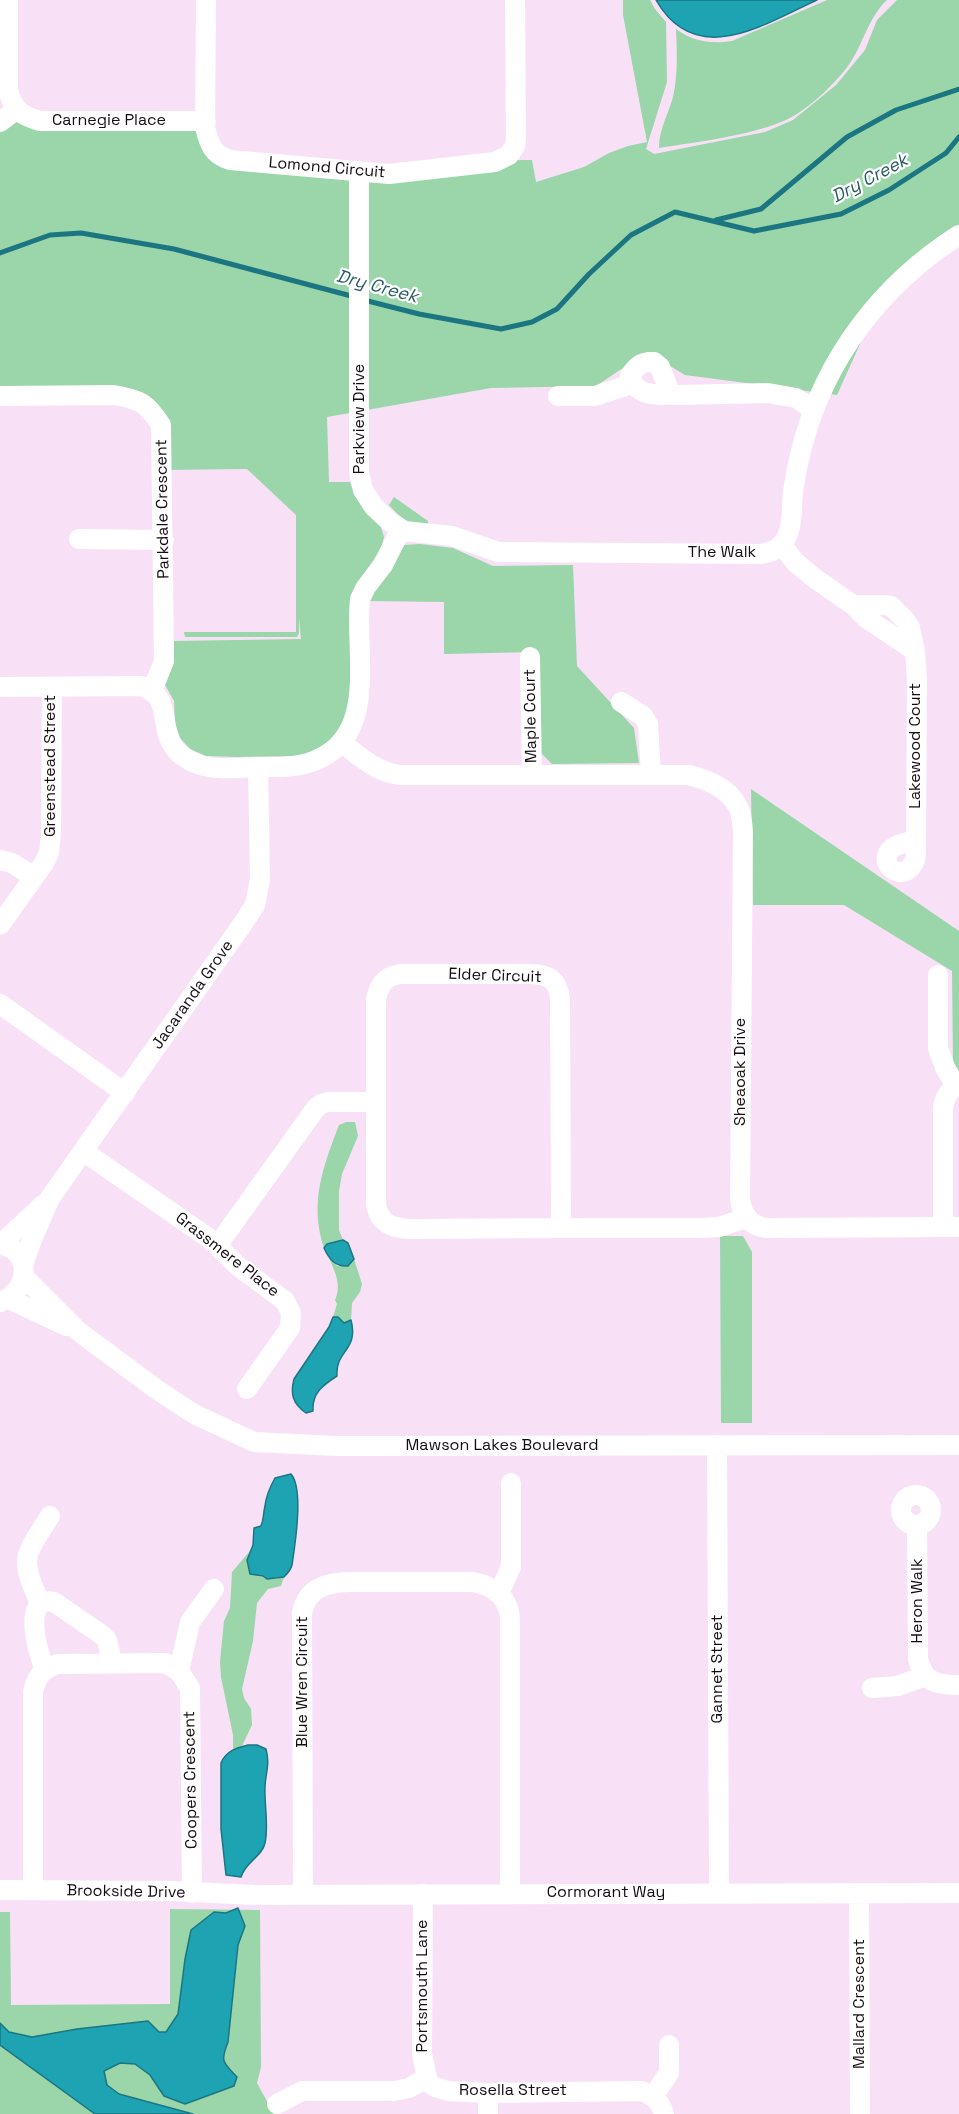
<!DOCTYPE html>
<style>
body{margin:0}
canvas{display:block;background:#f8e0f6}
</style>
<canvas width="959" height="2114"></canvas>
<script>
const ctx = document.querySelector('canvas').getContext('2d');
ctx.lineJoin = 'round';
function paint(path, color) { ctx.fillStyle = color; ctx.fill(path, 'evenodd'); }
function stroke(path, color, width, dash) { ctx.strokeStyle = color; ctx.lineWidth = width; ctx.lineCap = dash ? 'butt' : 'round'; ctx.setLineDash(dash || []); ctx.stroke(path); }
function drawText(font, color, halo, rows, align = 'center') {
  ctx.font = font + ' "Space Grotesk",sans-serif'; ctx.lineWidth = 4.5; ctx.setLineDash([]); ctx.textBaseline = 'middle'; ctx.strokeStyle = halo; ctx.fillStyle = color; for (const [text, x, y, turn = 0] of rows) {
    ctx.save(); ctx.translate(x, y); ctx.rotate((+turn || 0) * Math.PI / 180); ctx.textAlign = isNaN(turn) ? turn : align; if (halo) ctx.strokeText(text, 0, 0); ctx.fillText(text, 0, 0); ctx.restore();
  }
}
const green = new Path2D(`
 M 623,0 L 650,0 L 655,9 L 666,22 L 667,82 L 646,149 L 654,154 L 765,132 L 793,120 L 836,85 L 865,50 L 877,20 L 897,0 L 959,0 L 959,237 L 879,302 L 837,395 L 685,375 L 647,352 L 596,386 L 491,388 L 327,417 L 329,482 L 350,482 L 354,493 L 362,506 L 380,524 L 384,537 L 381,549 L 355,587 L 351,600 L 350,701 L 346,719 L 335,735 L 324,746 L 313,753 L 295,756 L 237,757 L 206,756 L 190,749 L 180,738 L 175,724 L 174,701 L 164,683 L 174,656 L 174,641 L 301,639 L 299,618 L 299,633 L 297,637 L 185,637 L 184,632 L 296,632 L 296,515 L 247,469 L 163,470 L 161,425 L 130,397 L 0,396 L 0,120 L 205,127 L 215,152 L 359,173 L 502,160 L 532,160 L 536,182 L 584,167 L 609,153 L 628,146 L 647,142 L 623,15 Z
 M 827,0 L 887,0 C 866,20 863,48 845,70 C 832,86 814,103 797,114 C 766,134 696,142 659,148 C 659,129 668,115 673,97 C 678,75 677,52 676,29 C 694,42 711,44 732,41 Z
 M 394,497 L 428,521 L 428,524 C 409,526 401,518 389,505 Z
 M 420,544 L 453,548 L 493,566 L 573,565 L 577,666 L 634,728 L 639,763 L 552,764 L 538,750 L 536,652 L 444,654 L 444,602 L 368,601 L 404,545 Z
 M 751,789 L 959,931 L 959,1071 L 953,1061 L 952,971 L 844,905 L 753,905 Z
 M 346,1122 L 355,1122 L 358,1136 L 342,1174 L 339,1191 L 339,1230 L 343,1240 L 328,1244 L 324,1248 C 309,1203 323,1167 339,1125 Z
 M 720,1236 L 743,1236 L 752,1252 L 752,1423 L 721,1423 Z
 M 329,1258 L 337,1266 L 348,1266 L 354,1259 L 362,1284 L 360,1292 L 352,1303 L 351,1320 L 344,1324 L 338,1317 L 333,1317 L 337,1304 L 335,1300 C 342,1285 335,1272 329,1258 Z
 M 249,1552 L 247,1560 L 257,1576 L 275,1579 L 284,1577 L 281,1586 L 268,1589 L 257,1603 L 253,1641 L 242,1689 L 244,1698 L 251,1709 L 252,1725 L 242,1746 L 233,1749 L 233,1735 L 221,1677 L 220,1662 L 224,1621 L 230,1608 L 232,1572 Z
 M 170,1909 L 260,1910 L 261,2067 L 257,2083 L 274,2114 L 0,2114 L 0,1912 L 10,1912 L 11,2005 L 170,2004 Z`);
const water = new Path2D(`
 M 656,0 L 817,0 C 764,24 696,70 656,0 Z
 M 343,1240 L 348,1243 L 354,1259 L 348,1266 C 335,1267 329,1259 324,1248 L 327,1244 Z
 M 333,1317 L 338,1317 L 344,1323 L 351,1320 C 359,1351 335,1350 337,1376 C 323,1385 312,1393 313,1411 L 306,1413 C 293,1404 290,1394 294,1379 L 329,1327 Z
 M 291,1474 C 304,1489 295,1545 292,1565 C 291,1569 287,1574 284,1577 L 267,1579 L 263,1576 L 250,1574 L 247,1560 L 253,1545 L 254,1528 L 261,1526 C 264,1519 263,1514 265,1506 C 266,1496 270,1487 275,1478 Z
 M 248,1745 L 257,1745 L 266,1749 C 270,1764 266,1771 265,1786 C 264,1804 269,1825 265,1843 C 262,1857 245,1862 241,1877 L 226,1875 L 221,1829 L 221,1763 C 226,1751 236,1748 248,1745 Z
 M 238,1908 L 245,1926 L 238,1945 L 228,2042 C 220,2062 223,2062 237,2077 L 234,2086 L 185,2104 L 164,2096 L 150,2075 L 135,2064 L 120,2063 L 104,2071 L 107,2085 L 119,2094 L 193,2114 L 95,2114 L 0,2045 L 0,2023 L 9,2032 L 32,2037 L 77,2029 L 148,2021 L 159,2032 L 166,2032 L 178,2014 L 185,1959 L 191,1930 L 214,1912 L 226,1913 Z`);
const stream = new Path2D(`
 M 716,220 L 761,209 L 847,137 L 896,110 L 959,89
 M 0,253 L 50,235 L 81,233 L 174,249 L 355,297
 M 364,300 L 419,314 L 501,329 L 532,322 L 557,309 L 589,274 L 631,235 L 675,212 L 754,231 L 841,214 L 889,190 L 946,153 L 959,137`);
const minor = new Path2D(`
 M 8,0 L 8,90 C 13,109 21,116 40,121 L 206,121
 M 206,0 L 205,127 C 209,144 213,155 230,160 L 389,174 L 495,162 L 509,155 L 515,146 L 516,138 L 515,0
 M 0,122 L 16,110
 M 359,173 L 359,472 L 363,490 L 374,507 L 389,521 L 404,531 L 452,536 L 498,552 L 760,554 C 768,553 776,551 781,545 C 794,532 791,509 793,492 C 795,477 798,462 802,447 C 825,358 882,284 959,235
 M 671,395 L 660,367 L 654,362 C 642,361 636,366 630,376 C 635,397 659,395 677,395 L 768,393 L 796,398 L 814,410
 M 0,396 L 114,395 C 139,399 147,403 161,425 L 164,661 L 152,691
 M 558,396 L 595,396 L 632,384
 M 79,539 L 164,540
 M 782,545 L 795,562 L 813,577 L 853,605 L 866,618 L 915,651
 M 853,605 L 884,605 L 891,606 L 905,620 L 910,628 L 915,651 L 917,679 L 916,841 C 916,848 917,858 913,864 C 897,890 861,846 916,841
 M 530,657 L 532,775
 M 0,687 L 141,686 C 176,697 155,730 179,753 C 200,773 232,768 258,767 C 274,767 292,768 308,763 C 381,741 354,655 360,599 L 366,587 L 383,565 L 401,529
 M 621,702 L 643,716 L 648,724 L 651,775
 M 341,742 C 360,757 375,771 399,775 L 689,775 C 708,780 729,788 738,807 C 742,813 742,824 743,831 L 740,1199 C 742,1215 750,1226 766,1228 L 959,1227
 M 0,860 L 12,863 L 34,877
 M 0,925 L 44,863 L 49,853 L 51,834 L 52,687
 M 938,975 L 938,1048 L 946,1070 L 956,1086
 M 0,1004 L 125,1093
 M 83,1151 L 210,1239 L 239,1267 L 285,1301 L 291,1313 L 290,1328 L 247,1389
 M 943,1227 L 943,1109 C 944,1098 948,1090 959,1085
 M 561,1228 L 407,1229 C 390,1227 380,1223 376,1205 L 376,1000 C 379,985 384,977 400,974 L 529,974 C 548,974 558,979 560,999 L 561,1228 L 701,1228 L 719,1227 L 746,1218
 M 0,1245 C 32,1249 31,1291 0,1302
 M 0,1245 L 44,1204
 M 217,1246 L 316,1108 L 321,1104 L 328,1102 L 376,1102
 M 23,1265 L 33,1237 L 50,1198 L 244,922 L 255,905 L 260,879 L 258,767
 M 24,1277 L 78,1331 L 156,1389 L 194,1414 L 254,1442 L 336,1446 L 959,1445
 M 9,1299 L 66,1326
 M 717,1445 L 719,1892
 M901 1510a15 15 0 1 1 30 0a15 15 0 1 1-30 0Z
 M 917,1525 L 918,1659 C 924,1683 937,1685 959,1685
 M 499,1593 L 511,1567 L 511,1483
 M 40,1603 C 19,1556 24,1558 50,1516
 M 45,1670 C 39,1655 20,1595 54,1602 L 102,1635 L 107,1640 L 112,1663
 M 179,1671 L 190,1622 L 214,1589
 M 872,1688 L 898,1686 L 925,1676
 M 0,1890 L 173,1891 L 253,1895 L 959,1893
 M 33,1890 L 33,1692 C 36,1677 42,1669 58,1664 L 165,1663 L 179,1671 L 190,1688 L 192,1893
 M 423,1894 L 422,2054 L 427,2078
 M 859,1894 L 860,2114
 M 303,1895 L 302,1613 C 307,1588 325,1583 348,1582 L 473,1582 C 494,1586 510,1598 510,1621 L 510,1894
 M 653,2096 L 669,2073 L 669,2045
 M 277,2104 L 302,2091 L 394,2091 L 409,2088 L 427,2078 L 430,2084 L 435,2087 L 448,2091 L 488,2093 L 642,2091 C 655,2097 660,2101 664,2114
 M 488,2114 L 488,2093`);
const streetNames = [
 ["Carnegie Place",109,121],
 ["Lomond Circuit",327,168,5],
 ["Parkview Drive",360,419,-90],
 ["Parkdale Crescent",163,509,-91],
 ["The Walk",722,553],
 ["Maple Court",531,716,-91],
 ["Lakewood Court",916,746,-90],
 ["Greenstead Street",51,766,-90],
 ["Elder Circuit",495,976,2],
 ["Jacaranda Grove",193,995,-55],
 ["Sheaoak Drive",741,1072,-90],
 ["Grassmere Place",227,1255,38],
 ["Mawson Lakes Boulevard",502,1446],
 ["Heron Walk",918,1601,-90],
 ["Gannet Street",718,1669,-90],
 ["Blue Wren Circuit",303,1682,-90],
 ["Coopers Crescent",191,1780,-91],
 ["Brookside Drive",126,1892,1],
 ["Cormorant Way",606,1893],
 ["Portsmouth Lane",423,1986,-90],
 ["Mallard Crescent",860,2004,-90],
 ["Rosella Street",513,2091]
];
const waterNames = [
 ["Dry Creek",870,179,-28],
 ["Dry Creek",377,287,15]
];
paint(green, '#9ad6a9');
paint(water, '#1ea3b2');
stroke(water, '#1b7682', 1.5);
stroke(stream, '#1b7682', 5);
stroke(minor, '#fff', 20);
drawText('16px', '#140c13', '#fff', streetNames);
drawText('italic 18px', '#285b61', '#fff', waterNames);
</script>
